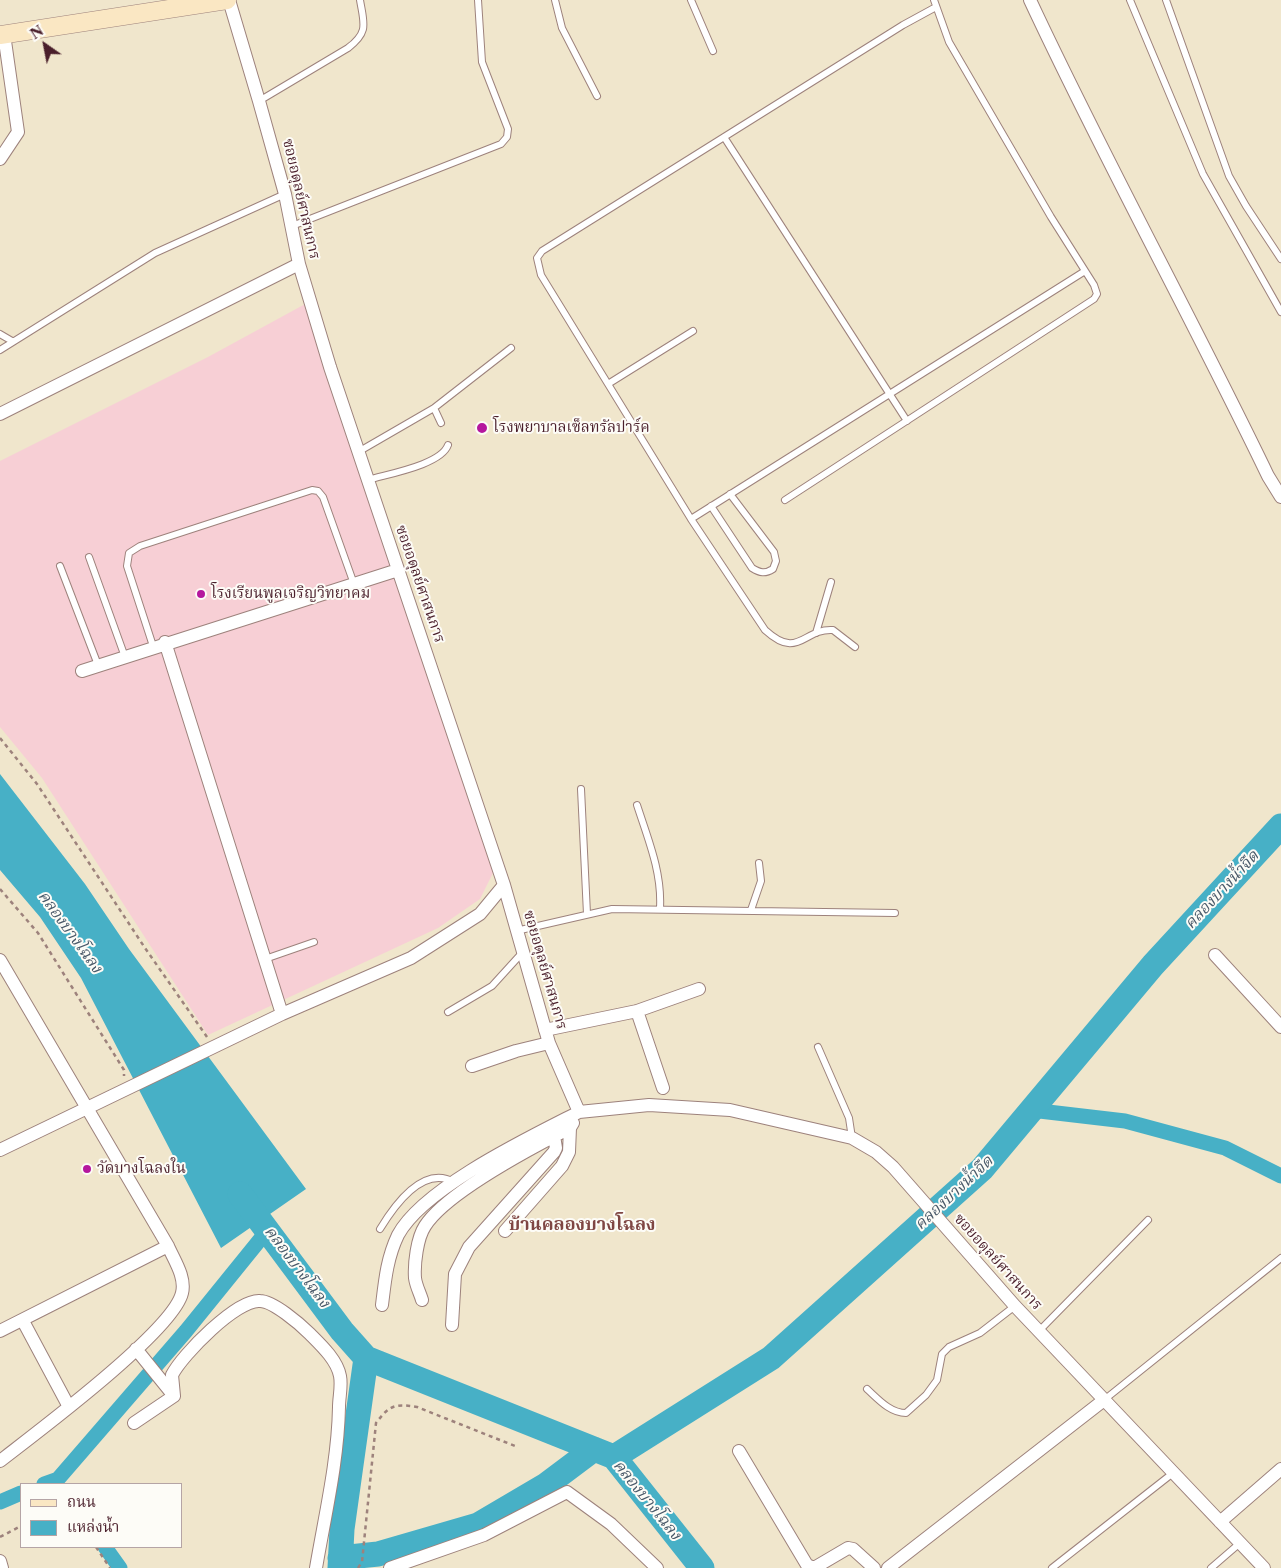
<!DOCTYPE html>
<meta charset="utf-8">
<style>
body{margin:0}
#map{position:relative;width:1281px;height:1568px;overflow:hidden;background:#f0e6cc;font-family:"Libre Caslon Text","Noto Serif Thai",serif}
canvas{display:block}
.legend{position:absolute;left:20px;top:1483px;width:162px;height:65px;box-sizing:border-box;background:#fdfcf7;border:1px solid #b5a4a5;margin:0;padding:6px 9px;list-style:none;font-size:15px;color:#4a1f2b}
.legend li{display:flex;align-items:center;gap:10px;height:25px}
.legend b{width:25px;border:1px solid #b5a4a5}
.north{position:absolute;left:20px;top:20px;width:50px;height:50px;-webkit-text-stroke:4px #fdfcf7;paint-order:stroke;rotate:327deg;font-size:14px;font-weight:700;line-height:20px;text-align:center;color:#4a1f2b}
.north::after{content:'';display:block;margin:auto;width:18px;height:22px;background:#4a1f2b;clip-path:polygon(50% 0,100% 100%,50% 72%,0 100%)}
</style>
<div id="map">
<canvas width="1281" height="1568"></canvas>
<ul class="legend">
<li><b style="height:6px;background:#fae7c3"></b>ถนน</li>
<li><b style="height:14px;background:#47b0c6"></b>แหล่งน้ำ</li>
</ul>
<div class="north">N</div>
</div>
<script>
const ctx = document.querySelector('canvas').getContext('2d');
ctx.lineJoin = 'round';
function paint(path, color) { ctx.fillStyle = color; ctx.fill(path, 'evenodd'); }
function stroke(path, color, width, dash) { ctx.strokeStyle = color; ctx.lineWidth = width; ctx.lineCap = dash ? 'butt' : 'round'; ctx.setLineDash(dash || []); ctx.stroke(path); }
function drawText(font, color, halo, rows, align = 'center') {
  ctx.font = font + ' "Libre Caslon Text","Noto Serif Thai",serif'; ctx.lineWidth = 4; ctx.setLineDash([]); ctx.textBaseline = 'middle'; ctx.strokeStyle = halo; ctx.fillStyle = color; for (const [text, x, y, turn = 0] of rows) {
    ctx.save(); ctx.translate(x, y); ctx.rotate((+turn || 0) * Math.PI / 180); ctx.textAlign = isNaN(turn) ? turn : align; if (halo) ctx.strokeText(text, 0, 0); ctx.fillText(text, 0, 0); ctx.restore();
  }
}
const built = new Path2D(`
 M 307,303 L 495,869 L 480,899 L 438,928 L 208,1035 L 42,778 L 0,727 L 0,461 L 208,357 Z`);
const water = new Path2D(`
 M 0,774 L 85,884 L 129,949 L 306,1189 L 221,1248 L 81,978 L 40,917 L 0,870 Z`);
const canal = new Path2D(`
 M 1031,1110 L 1125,1121 L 1225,1148 L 1281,1176
 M 44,1484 L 58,1479 L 186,1331 L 267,1231
 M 0,1502 L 21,1493
 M 105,1547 L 120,1568`);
const river = new Path2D(`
 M 240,1194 L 342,1331 L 366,1358 L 614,1457 L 702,1568
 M 614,1457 L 771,1358 L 982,1169 L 1153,965 L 1281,826
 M 340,1558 L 378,1554 L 478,1525 L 546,1485 L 594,1449
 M 340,1568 L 342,1529 L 366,1358`);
const path = new Path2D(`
 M 0,738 L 37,784 L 145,948 L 207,1037
 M 0,889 L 38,933 L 124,1070 L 124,1076
 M 0,1537 L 21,1526
 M 96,1547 L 110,1568
 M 358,1568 L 362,1562 L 376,1423 C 389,1406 394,1403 417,1407 L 515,1446`);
const service = new Path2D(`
 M 555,0 L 562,28 L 597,96
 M 691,0 L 713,51
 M 1130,0 L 1203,174 L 1281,312
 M 1166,0 L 1229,176 L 1246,206 L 1281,259
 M 259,101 L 348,48 C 369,32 364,24 360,0
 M 724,137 L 907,421
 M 292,226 L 501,144 L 507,137 L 508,129 L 482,62 L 478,0
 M 0,334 L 12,341
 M 0,350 L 155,253 L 285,194
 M 608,384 L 693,331
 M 434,408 L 441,423
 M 358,452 L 434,408 L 511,348
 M 368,480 C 387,474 441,465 448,445
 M 785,500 L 1094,299 L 1097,294 L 1094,285 L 1051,217 L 949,42 L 934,0
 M 711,506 L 752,568 C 760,573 765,574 773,569 L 776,561 L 774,552 L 730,494
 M 691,519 L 1085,271
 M 89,557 L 125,657
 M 60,566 L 98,665
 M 816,633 L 831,582
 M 153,646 L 127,566 L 129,553 L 140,546 L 312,490 L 318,491 L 323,497 L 354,584
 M 855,647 L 833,630 C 803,628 799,661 765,630 L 691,519 L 541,275 L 537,258 L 542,251 L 903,25 L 936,7
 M 581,789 L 587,914
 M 637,805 C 648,839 662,872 660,908
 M 751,910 L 761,881 L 759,863
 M 516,931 L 612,909 L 895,913
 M 265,959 L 314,942
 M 448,1012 L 492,986 L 522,953
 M 818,1047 L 849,1118 L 852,1138
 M 380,1229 C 394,1206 423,1165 454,1182
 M 1039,1331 L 1148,1220
 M 867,1389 C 878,1399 890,1413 906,1413 L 926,1395 L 937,1380 L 942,1354 L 949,1347 L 980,1333 L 1015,1306
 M 1104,1400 L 1281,1258
 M 1052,1568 L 1173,1473
 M 1211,1568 L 1240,1543`);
const minor = new Path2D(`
 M 229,0 L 259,101 L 285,194 L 299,264 L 330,367 L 504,885 L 549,1043 L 579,1112 L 649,1105 L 730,1110 L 852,1138 L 876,1152 L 893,1167 L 1015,1306 L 1264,1568
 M 1030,0 C 1105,161 1191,316 1268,476 L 1281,497
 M 0,159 L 18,132 L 4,34
 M 0,414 L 299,264
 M 165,642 L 282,1014
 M 82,671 L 398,570
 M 1215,955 L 1281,1027
 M 0,960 L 168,1246 C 174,1260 186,1277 182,1293 C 173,1331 36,1433 0,1461
 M 637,1011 L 663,1088
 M 545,1030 L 637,1011 L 699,989
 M 472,1066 L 516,1051 L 549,1043
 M 0,1150 L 282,1014 L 411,958 L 480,914 L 504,885
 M 505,1231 L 562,1166 L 569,1152 L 570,1128 L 573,1123
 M 422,1300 C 420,1293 416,1286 415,1278 C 414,1264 417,1238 425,1226 C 446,1193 533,1147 570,1128
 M 382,1305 C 385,1280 387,1258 398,1235 C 423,1188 530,1137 579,1112
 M 23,1321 L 69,1407
 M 452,1325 L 455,1274 L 469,1247 L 554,1152 L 556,1148 L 554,1136
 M 0,1331 L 168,1246
 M 136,1349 L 174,1396 L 172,1375 C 182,1355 237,1299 260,1301 C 273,1301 300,1324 310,1334 C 321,1345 337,1360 340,1376 C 342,1386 339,1397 339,1407 C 338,1461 325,1515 316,1568
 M 134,1423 L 174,1396
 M 739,1451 L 807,1565 L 814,1568 L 848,1548 L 853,1549 L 874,1568
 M 1220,1522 L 1281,1469
 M 0,1561 L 2,1568
 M 390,1568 L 484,1535 L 567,1492 L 611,1524 L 657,1568
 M 888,1568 L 1104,1400`);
const secondary = new Path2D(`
 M 0,35 L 227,0`);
const markers = [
 [482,428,6,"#b5179e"],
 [201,594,5,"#b5179e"],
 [87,1169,5,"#b5179e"]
];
const streetNames = [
 ["ซอยอดุลย์ศาสนการ",301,199,77],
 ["ซอยอดุลย์ศาสนการ",420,584,71],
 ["ซอยอดุลย์ศาสนการ",545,970,74],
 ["ซอยอดุลย์ศาสนการ",998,1262,48]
];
const poiNames = [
 ["โรงพยาบาลเซ็ลทรัลปาร์ค",493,428],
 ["โรงเรียนพูลเจริญวิทยาคม",211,594],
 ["วัดบางโฉลงใน",97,1169]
];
const waterNames = [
 ["คลองบางน้ำจืด",1222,890,-47],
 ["คลองบางโฉลง",70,932,54],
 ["คลองบางน้ำจืด",954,1193,-43],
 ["คลองบางโฉลง",297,1267,53],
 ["คลองบางโฉลง",647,1500,51]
];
const quarterNames = [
 ["บ้านคลองบางโฉลง",582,1225]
];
paint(built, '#f7cfd5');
paint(water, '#47b0c6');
stroke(canal, '#47b0c6', 15);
stroke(river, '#47b0c6', 25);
stroke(service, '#9d827c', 8);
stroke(minor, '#9d827c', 14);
stroke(secondary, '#9d827c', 19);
stroke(path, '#9d827c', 2.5, [4, 4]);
stroke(service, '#fff', 6);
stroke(minor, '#fff', 12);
stroke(secondary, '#fae7c3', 18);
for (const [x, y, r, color] of markers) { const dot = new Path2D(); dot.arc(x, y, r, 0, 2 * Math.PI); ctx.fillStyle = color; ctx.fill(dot); stroke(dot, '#fdfcf7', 2); }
drawText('15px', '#4a1f2b', '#fdfcf7', streetNames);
drawText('15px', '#4a1f2b', '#fdfcf7', poiNames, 'left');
drawText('italic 16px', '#495969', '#fdfcf7', waterNames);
drawText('bold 18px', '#7f4643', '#fdfcf7', quarterNames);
</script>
